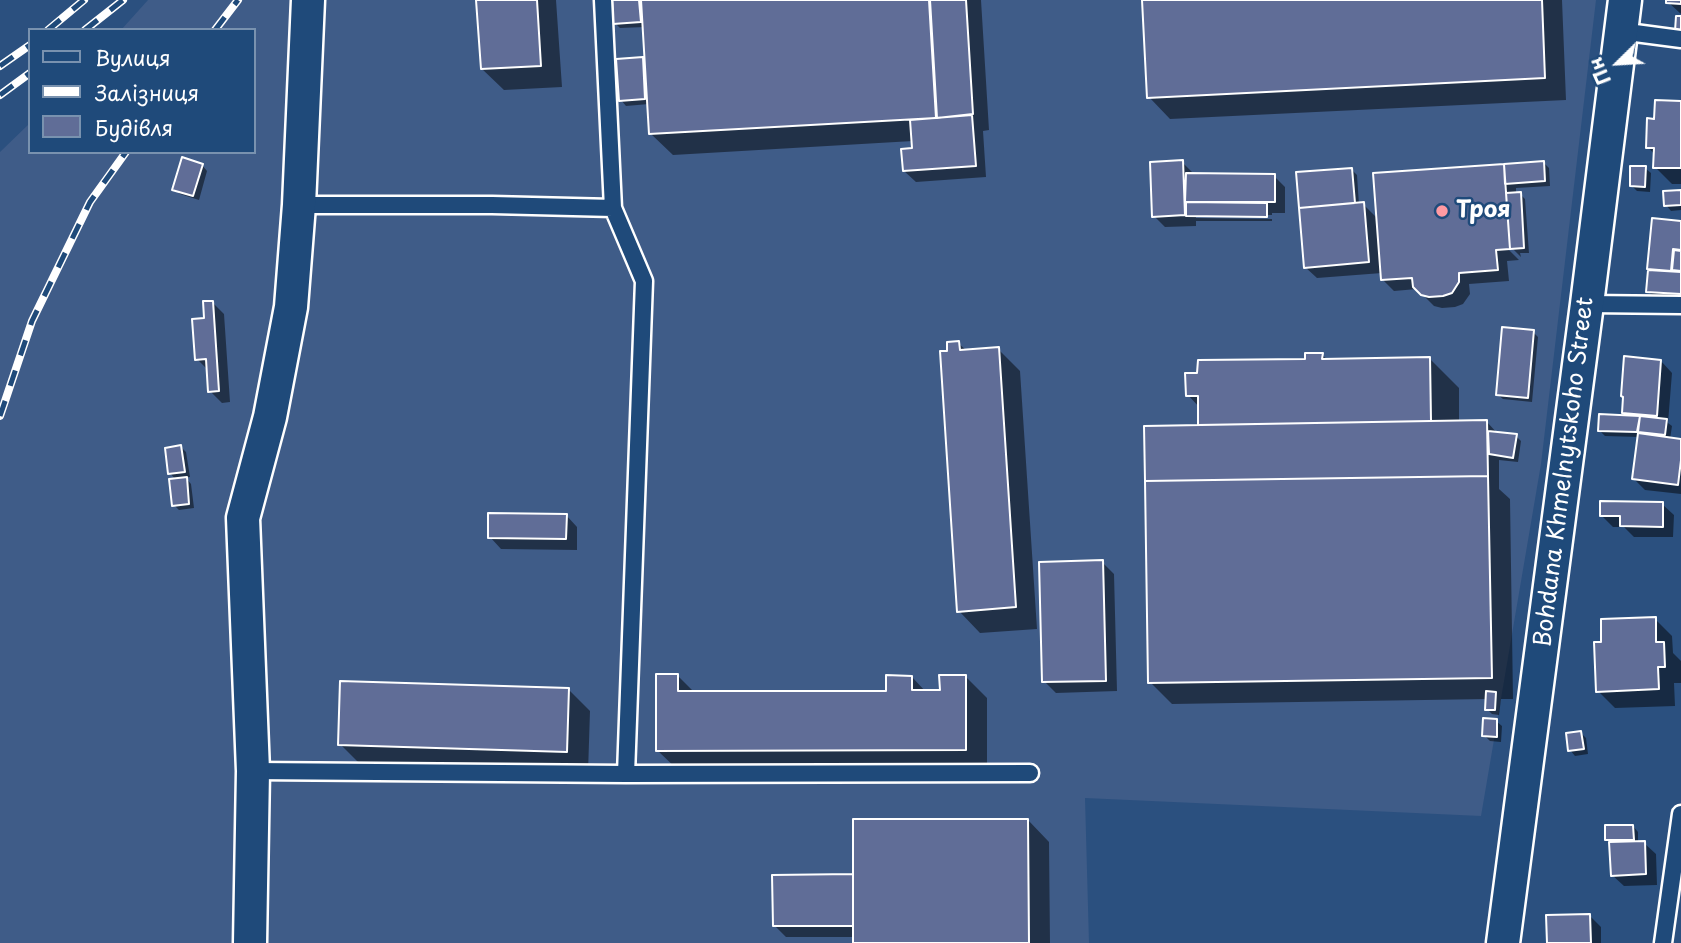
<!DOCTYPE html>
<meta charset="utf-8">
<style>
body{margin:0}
#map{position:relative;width:1681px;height:943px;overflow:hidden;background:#2b507f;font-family:"Playpen Sans",sans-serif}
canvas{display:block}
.legend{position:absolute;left:28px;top:28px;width:228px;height:126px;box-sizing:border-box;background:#1f4a7a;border:2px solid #7992af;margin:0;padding:9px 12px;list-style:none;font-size:21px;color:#fff}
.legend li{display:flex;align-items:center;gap:14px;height:35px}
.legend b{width:35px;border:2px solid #7992af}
.north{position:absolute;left:1583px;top:28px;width:70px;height:70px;-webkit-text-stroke:5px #1f4a7a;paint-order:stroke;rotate:246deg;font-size:19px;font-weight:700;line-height:28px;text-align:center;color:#fff}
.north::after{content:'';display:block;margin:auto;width:24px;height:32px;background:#fff;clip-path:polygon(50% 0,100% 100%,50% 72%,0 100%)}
</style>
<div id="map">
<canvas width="1681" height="943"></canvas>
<ul class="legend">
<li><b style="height:9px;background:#1f4a7a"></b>Вулиця</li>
<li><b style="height:9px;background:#fff"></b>Залізниця</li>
<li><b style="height:19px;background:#606d97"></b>Будівля</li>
</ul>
<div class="north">Пн</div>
</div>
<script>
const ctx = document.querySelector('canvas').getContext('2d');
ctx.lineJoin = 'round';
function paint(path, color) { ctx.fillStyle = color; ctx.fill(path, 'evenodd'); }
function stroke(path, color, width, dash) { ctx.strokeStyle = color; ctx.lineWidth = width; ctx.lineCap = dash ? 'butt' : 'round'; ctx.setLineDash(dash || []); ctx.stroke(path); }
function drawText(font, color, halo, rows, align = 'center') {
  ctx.font = font + ' "Playpen Sans",sans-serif'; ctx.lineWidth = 5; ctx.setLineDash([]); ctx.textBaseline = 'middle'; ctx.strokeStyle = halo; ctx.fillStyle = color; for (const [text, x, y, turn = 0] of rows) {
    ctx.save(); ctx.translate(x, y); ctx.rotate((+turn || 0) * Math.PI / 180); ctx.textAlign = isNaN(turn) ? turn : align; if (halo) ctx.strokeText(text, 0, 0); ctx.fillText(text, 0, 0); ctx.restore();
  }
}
const built = new Path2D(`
 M 148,0 L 1596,0 L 1541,464 L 1481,816 L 1085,798 L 1089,943 L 0,943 L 0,152 L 30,123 L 30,152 L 254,152 L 254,30 L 121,30 Z`);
const shadow = new Path2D(`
 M 478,0 L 556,0 L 562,87 L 504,90 L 482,69 Z
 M 613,0 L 981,0 L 989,130 L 983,131 L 986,177 L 916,182 L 904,171 L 914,150 L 913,141 L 673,155 L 651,134 L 649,104 L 626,106 L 621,100 L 642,59 L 647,64 L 645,27 L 620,28 L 615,23 Z
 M 1144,0 L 1562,0 L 1566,100 L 1170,119 L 1149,97 Z
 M 1668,0 L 1681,0 L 1681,14 L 1668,2 Z
 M 1681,102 L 1681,184 L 1672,184 L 1655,167 L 1655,155 L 1648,147 L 1656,121 Z
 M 1182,162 L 1194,174 L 1274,176 L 1285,187 L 1285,213 L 1272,213 L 1272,215 L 1196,214 L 1196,218 L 1272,219 L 1272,221 L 1196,221 L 1196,226 L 1165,227 L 1154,216 Z
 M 1544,163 L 1549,168 L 1550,186 L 1516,188 L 1516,194 L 1520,194 L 1525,199 L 1529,253 L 1520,253 L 1521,257 L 1511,247 L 1506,247 L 1519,260 L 1507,261 L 1509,281 L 1469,284 L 1470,294 L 1463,304 L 1455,307 L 1442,308 L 1434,306 L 1417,289 L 1394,291 L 1382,279 L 1382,273 L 1317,278 L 1305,267 L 1351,169 L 1357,175 L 1359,205 L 1363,204 L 1378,219 Z
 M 202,165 L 207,171 L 199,200 L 180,194 L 174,189 Z
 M 1645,168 L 1651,173 L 1650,192 L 1637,191 L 1632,186 Z
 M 1681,192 L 1681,210 L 1671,211 L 1666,205 Z
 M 1681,223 L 1681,298 L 1653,296 L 1648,291 L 1654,272 L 1649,268 Z
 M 213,303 L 224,314 L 230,402 L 222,403 L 210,391 L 209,371 L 197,359 L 206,320 Z
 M 1533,332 L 1538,337 L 1532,402 L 1503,399 L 1497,394 Z
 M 958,343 L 967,351 L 998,349 L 1020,371 L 1037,629 L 980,633 L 959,611 L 949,352 Z
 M 1322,355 L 1328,360 L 1430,359 L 1459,388 L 1459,422 L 1487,422 L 1498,434 L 1516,436 L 1521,441 L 1518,462 L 1499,460 L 1499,489 L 1510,499 L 1513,699 L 1501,699 L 1499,715 L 1492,714 L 1487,709 L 1488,699 L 1172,704 L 1150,682 L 1203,426 L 1200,424 L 1200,408 L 1188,395 Z
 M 1661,361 L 1672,373 L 1668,423 L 1672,426 L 1670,439 L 1681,440 L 1681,494 L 1645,490 L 1633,478 L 1639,437 L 1605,436 L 1600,431 L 1628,416 L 1624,413 Z
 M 181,447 L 186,452 L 190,477 L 185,477 L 191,484 L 194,508 L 179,510 L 174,505 L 176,480 L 170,473 Z
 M 1662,504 L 1674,515 L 1673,537 L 1634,537 L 1624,527 L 1613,527 L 1601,515 Z
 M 566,515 L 577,527 L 577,550 L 501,549 L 490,537 Z
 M 1102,562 L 1114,574 L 1117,691 L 1056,693 L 1044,681 Z
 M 1655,619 L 1672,636 L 1673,653 L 1681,661 L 1681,683 L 1674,683 L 1675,706 L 1615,708 L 1598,691 L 1603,644 Z
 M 678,676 L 695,693 L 888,693 L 912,677 L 926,692 L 941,692 L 965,676 L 987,698 L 987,772 L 680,772 L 658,751 Z
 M 568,689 L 590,711 L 588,773 L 362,766 L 340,744 Z
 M 1496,721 L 1502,726 L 1501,742 L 1490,741 L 1484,735 Z
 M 1581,733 L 1586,738 L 1588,754 L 1575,756 L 1570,750 Z
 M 1028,820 L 1049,842 L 1050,943 L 855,943 L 855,937 L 786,937 L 774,925 Z
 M 1633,826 L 1638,832 L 1638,843 L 1644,843 L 1656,854 L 1657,885 L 1624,886 L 1612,875 L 1611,843 L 1607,839 Z
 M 1590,916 L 1601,927 L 1601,943 L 1549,943 Z`);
const building = new Path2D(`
 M 476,0 L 537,0 L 541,66 L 481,69 Z
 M 612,0 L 639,0 L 641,22 L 613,24 Z
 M 641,0 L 929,0 L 936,118 L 649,134 Z
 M 930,0 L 966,0 L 973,114 L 937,118 Z
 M 1142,0 L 1542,0 L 1545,78 L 1147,98 Z
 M 1666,0 L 1681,0 L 1681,4 L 1666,3 Z
 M 1676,16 L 1681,16 L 1681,32 L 1675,31 Z
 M 643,57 L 645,99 L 619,101 L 616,59 Z
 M 1655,100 L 1681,101 L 1681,168 L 1653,168 L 1654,148 L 1646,148 L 1647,118 L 1654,119 Z
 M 972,115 L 976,166 L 903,171 L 901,149 L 912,148 L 910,120 Z
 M 182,157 L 203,164 L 193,196 L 172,190 Z
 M 1183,160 L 1185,215 L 1152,217 L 1150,162 Z
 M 1544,161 L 1545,181 L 1505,184 L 1504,164 Z
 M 1504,164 L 1510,249 L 1496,250 L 1498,270 L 1459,273 L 1459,282 L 1452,293 L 1443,296 L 1429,297 L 1421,295 L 1413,287 L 1412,278 L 1381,280 L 1373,173 Z
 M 1630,166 L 1646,166 L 1645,187 L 1630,186 Z
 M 1352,168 L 1355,203 L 1299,208 L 1296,172 Z
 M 1186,173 L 1275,174 L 1275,202 L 1185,202 Z
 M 1681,190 L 1681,205 L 1664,206 L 1663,191 Z
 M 1521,192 L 1524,248 L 1510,249 L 1506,193 Z
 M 1186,202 L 1267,203 L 1267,217 L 1186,216 Z
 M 1364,202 L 1369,262 L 1304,268 L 1299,208 Z
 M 1652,218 L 1681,221 L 1681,250 L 1673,249 L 1671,271 L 1647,269 Z
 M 1674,250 L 1681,251 L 1681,271 L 1672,270 Z
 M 1648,270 L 1681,272 L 1681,294 L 1646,292 Z
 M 203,301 L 213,301 L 219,391 L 208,392 L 206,359 L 195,360 L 192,319 L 204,318 Z
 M 1502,327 L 1534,330 L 1528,398 L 1496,395 Z
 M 959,341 L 960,350 L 999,347 L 1016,607 L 957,612 L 940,351 L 947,351 L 947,342 Z
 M 1305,353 L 1323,353 L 1322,359 L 1430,357 L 1431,421 L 1198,425 L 1198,396 L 1186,396 L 1185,373 L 1197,373 L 1198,360 L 1305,359 Z
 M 1624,356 L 1661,360 L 1657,416 L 1622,413 L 1623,397 L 1621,396 Z
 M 1599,414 L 1640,416 L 1637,432 L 1598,431 Z
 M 1640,416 L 1667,419 L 1665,435 L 1638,432 Z
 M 1487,420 L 1488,476 L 1145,481 L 1144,426 Z
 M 1488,431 L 1517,434 L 1513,458 L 1489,454 Z
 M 1638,433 L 1681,439 L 1681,460 L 1678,485 L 1632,479 Z
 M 181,445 L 185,472 L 168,474 L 165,448 Z
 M 1488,476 L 1492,678 L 1148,683 L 1145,481 Z
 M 187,477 L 189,504 L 172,506 L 169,479 Z
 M 1600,501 L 1663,502 L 1663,527 L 1620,526 L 1620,516 L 1600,516 Z
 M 488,513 L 567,514 L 566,539 L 488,538 Z
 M 1103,560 L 1106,681 L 1042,682 L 1039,562 Z
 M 1656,617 L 1656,642 L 1664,642 L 1665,667 L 1658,667 L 1659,689 L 1596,692 L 1594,642 L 1601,642 L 1601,619 Z
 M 656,674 L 678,674 L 678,691 L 886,691 L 886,675 L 912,676 L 912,690 L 940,690 L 939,675 L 966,675 L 966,750 L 656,751 Z
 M 340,681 L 569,688 L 567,752 L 338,745 Z
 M 1486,691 L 1496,692 L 1495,710 L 1485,710 Z
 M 1483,718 L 1497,719 L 1497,737 L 1482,736 Z
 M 1581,731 L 1584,749 L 1568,751 L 1566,733 Z
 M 853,819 L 1028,819 L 1029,943 L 853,943 Z
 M 1605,825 L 1633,825 L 1634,840 L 1605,840 Z
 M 1645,841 L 1646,874 L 1611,876 L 1609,842 Z
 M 853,874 L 853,926 L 773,926 L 772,875 Z
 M 1590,914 L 1591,943 L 1547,943 L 1546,915 Z`);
const lane = new Path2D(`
 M 603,0 L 613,208
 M 1620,31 L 1681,39
 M 299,205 L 492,205 L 613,208 L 644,281 L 626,774
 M 1587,304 L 1681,305
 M 253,771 L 626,774 L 1030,773
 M 1663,943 L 1681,814`);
const street = new Path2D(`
 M 250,943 L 253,771 L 243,518 L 270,417 L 291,307 L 299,205 L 308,0
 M 1503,943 L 1587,304 L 1625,0`);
const rail = new Path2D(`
 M 48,30 L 84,0
 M 85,30 L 123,0
 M 215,30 L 238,0
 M 0,66 L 30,45
 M 0,95 L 30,73
 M 0,416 L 32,321 L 90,202 L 126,152`);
const markers = [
 [1442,211,7,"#ff9aa2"]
];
const poiNames = [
 ["Троя",1456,211]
];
const streetNames = [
 ["Bohdana Khmelnytskoho Street",1565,472,-83]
];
paint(built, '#3f5c88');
paint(shadow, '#0007');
paint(building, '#606d97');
stroke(building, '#fff', 2);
stroke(lane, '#fff', 21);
stroke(street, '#fff', 37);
stroke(lane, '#1f4a7a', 16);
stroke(street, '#1f4a7a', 32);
stroke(rail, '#fff', 8);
stroke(rail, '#1f4a7a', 5, [16]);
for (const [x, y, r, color] of markers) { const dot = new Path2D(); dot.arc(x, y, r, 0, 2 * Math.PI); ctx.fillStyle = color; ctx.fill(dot); stroke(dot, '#1f4a7a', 2.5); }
drawText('bold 23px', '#fff', '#1f4a7a', poiNames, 'left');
drawText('23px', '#fff', '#1f4a7a', streetNames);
</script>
